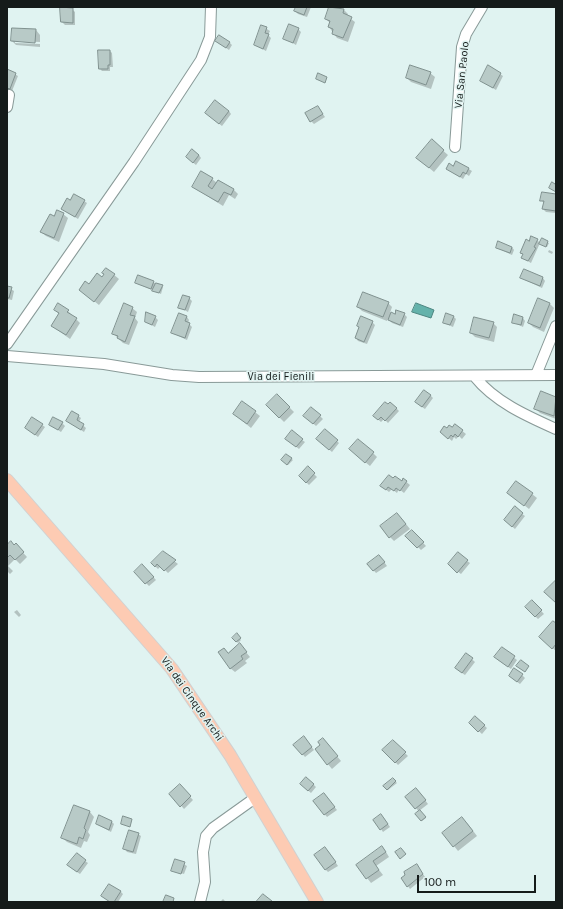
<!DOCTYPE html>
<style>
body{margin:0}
#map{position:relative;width:563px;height:909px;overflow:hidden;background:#e0f3f1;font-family:Karla,sans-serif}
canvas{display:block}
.frame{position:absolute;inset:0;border:8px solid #151b1a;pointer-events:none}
.scale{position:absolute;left:417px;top:875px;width:119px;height:18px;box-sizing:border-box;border:2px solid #151b1a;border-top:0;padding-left:5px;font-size:12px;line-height:14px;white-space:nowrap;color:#151b1a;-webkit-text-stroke:3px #e0f3f1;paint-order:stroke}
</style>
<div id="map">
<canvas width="563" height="909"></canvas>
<div class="frame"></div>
<div class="scale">100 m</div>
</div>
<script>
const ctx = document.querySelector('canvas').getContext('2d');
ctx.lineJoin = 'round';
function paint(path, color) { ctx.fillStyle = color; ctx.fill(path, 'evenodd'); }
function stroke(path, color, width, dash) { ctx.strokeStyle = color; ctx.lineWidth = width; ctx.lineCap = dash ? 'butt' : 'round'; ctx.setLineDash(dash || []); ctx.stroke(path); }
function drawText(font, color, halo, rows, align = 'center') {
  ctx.font = font + ' Karla,sans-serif'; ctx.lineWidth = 3; ctx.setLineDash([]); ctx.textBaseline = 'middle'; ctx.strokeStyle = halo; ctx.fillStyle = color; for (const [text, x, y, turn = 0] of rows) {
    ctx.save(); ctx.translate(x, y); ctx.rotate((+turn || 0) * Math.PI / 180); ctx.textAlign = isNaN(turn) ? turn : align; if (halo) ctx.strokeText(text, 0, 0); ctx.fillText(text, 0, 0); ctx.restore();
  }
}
const water = new Path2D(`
 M 416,303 L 434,310 L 431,318 L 412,312 Z`);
const shadow = new Path2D(`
 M 297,7 L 311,7 L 307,17 L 298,14 L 295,11 Z
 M 330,7 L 344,10 L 348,14 L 347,16 L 355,22 L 348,42 L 337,38 L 329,27 L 330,23 L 326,19 Z
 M 72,9 L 75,12 L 75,25 L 65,25 L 62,22 Z
 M 262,26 L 270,31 L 268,35 L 271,38 L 266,51 L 255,45 Z
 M 13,29 L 36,30 L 40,35 L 40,42 L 15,41 L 15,43 L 40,44 L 40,47 L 16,45 L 12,41 Z
 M 298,29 L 301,32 L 296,45 L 284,38 Z
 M 216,41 L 229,42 L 232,45 L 229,50 Z
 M 110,51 L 112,53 L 113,67 L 110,67 L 110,71 L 102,71 L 100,69 Z
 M 489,67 L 503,76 L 496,90 L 481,81 Z
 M 7,70 L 18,76 L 12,91 L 7,88 Z
 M 430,73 L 435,77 L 431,89 L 411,82 L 407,78 Z
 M 320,110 L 325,117 L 314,124 L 311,121 Z
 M 229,111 L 231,114 L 222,126 L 209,116 Z
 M 432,141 L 448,155 L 434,172 L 422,162 Z
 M 199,155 L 201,158 L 196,165 L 190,160 Z
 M 457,162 L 472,171 L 469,176 L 466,174 L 463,179 L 447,169 L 454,167 Z
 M 212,179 L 217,183 L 218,181 L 234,190 L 238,194 L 235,199 L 229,195 L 223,206 L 193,187 Z
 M 556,195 L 556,213 L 546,212 L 543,209 L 544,203 L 541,200 Z
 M 71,201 L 84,201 L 87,203 L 78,219 L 65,211 Z
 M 63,214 L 68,218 L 59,242 L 46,236 L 41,232 L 54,218 Z
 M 537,240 L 541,244 L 542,240 L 549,243 L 547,247 L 540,243 L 531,263 L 522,258 L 524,255 L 521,252 L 530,242 Z
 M 512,247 L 514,250 L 512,255 L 497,248 Z
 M 549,250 L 553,252 L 552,254 L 548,252 Z
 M 107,269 L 119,279 L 99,305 L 80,290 L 102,278 Z
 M 521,278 L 543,278 L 545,281 L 542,288 Z
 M 153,282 L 163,287 L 161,294 L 136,283 Z
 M 7,287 L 14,291 L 12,300 L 7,299 Z
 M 189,298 L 192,301 L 188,312 L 179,307 Z
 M 388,303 L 392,307 L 390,313 L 395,315 L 404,314 L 407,317 L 403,327 L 392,323 L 388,319 L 387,321 L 362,311 L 358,307 Z
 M 550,304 L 554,308 L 544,332 L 533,327 L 529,323 Z
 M 132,308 L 137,312 L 135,318 L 138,322 L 129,345 L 123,343 L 113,333 Z
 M 55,310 L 68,311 L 80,323 L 70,339 L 52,326 L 59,314 Z
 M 180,314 L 187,317 L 189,320 L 188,323 L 192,327 L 187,340 L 172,333 Z
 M 453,316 L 456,319 L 453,327 L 444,323 Z
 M 155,317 L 158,320 L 155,327 L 146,322 Z
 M 523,318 L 525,321 L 523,327 L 513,322 Z
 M 372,322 L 375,325 L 367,344 L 358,341 L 356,338 Z
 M 493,323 L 497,327 L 494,342 L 475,337 L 471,333 Z
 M 541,393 L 556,398 L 556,419 L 540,413 L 536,409 Z
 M 277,395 L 294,412 L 284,422 L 267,405 Z
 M 430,395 L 433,398 L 425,409 L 419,405 Z
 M 242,402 L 260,416 L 251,428 L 234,414 Z
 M 391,403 L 399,411 L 388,423 L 384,419 L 381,422 L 374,416 Z
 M 73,412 L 81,418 L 79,422 L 86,428 L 84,432 L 67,421 Z
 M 320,416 L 323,419 L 316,426 L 307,418 Z
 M 62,423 L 65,426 L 61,432 L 50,425 Z
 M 42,425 L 45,427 L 38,437 L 26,428 Z
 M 455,425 L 466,434 L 462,439 L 459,436 L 456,439 L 454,437 L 452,441 L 444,434 Z
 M 325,430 L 339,443 L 332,452 L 317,439 Z
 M 302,440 L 305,442 L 299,449 L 289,441 Z
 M 373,453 L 377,457 L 370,466 L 355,454 Z
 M 286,455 L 293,460 L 288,465 L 282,460 Z
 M 308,468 L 317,477 L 309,485 L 300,476 Z
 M 404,480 L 410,485 L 404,493 L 399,489 L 397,493 L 392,489 L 389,492 L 381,486 L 402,482 Z
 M 509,493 L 532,494 L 537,498 L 529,509 Z
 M 522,514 L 525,516 L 515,529 L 508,523 Z
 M 402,519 L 410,529 L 394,541 L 390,537 Z
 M 412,531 L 426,546 L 421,550 L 407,536 Z
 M 16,545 L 27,557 L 20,564 L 15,559 L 8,566 L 13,571 L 10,574 L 7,571 L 7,546 Z
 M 163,552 L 178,564 L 168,573 L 161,566 L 158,569 L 152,563 Z
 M 382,559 L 387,566 L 376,573 L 368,564 Z
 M 467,561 L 470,563 L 461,574 L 452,567 Z
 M 142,565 L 156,580 L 149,586 L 135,572 Z
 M 532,601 L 544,614 L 538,619 L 526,607 Z
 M 17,610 L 21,615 L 19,617 L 14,612 Z
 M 556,625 L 556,651 L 544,641 Z
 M 237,635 L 241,640 L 238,643 L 233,638 Z
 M 240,645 L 250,657 L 245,661 L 247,663 L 235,672 L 230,668 L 228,654 Z
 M 502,648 L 517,660 L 511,669 L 498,660 Z
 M 466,654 L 475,662 L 465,675 L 459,671 Z
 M 522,675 L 525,678 L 520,684 L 513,679 Z
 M 475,717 L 487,728 L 482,734 L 470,723 Z
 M 306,740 L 314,750 L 305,757 L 295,745 Z
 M 393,741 L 408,756 L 398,765 L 384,750 Z
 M 327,744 L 341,761 L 332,769 L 316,750 Z
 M 393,779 L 397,783 L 388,790 L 385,786 Z
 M 313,784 L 316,787 L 311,793 L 304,787 Z
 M 180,786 L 193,800 L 184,809 L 171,794 Z
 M 419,792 L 428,804 L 419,811 L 426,818 L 422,821 L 416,814 L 419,812 L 416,808 Z
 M 326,797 L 337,810 L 327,817 L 314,801 Z
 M 75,806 L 90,812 L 94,817 L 88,832 L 90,835 L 87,842 L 84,841 L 81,848 L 67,842 L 62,837 Z
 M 384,818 L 390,827 L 383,832 L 381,829 Z
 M 112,822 L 114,824 L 111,832 L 97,824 Z
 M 467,823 L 477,836 L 458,851 L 454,846 Z
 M 138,834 L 141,836 L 136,854 L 127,852 L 125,849 Z
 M 328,851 L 338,866 L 328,872 L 326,870 Z
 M 386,852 L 389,857 L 376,866 L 383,875 L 371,883 L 357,865 Z
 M 176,860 L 187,866 L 184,874 L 172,870 Z
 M 85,861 L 88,863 L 80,874 L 71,868 Z
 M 419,868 L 425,877 L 410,889 L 402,878 Z
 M 120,891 L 123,894 L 118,902 L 110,902 L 102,896 Z
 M 223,899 L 226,902 L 220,902 Z`);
const building = new Path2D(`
 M 60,7 L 73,8 L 73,23 L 61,22 Z
 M 296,7 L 307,7 L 304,15 L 294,11 Z
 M 329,7 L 344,9 L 343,13 L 352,17 L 343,38 L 332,34 L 333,29 L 328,27 L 330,21 L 325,19 Z
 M 289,24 L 299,28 L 293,43 L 283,39 Z
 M 261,25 L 267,27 L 265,33 L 269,34 L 263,49 L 254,45 Z
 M 12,28 L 36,29 L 35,43 L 11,41 Z
 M 219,35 L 230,42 L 226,48 L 215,41 Z
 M 98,50 L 110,50 L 110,65 L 108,65 L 108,69 L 99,69 Z
 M 410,65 L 431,72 L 426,85 L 406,78 Z
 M 488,65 L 501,73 L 493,88 L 480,81 Z
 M 7,69 L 16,73 L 10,89 L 7,88 Z
 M 318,73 L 327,77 L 325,83 L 316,79 Z
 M 215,100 L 229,111 L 219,124 L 205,113 Z
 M 318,106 L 323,114 L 310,122 L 305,113 Z
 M 432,139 L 444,150 L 429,168 L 416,158 Z
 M 192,149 L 199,155 L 193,163 L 186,157 Z
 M 456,161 L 469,168 L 466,174 L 463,172 L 460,177 L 446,169 L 449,163 L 453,166 Z
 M 201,171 L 213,178 L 208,186 L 212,189 L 218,180 L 234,189 L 231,195 L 224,192 L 218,202 L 192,187 Z
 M 552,182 L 555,184 L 556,182 L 556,192 L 549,188 Z
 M 542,192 L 556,194 L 556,211 L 542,209 L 544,201 L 540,201 Z
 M 74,194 L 85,200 L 75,217 L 61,209 L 67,198 L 70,200 Z
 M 57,210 L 64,213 L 54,238 L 40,232 L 50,214 L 54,216 Z
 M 531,236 L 538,239 L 534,247 L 536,248 L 528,261 L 521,258 L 523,254 L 520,253 L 526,239 L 529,241 Z
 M 542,238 L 548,241 L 546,247 L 539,244 Z
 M 498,241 L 512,247 L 510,253 L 496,248 Z
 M 106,268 L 115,274 L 94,302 L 79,290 L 85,281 L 89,284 L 97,273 L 102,277 L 104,274 L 102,273 Z
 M 524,269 L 543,277 L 540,286 L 520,278 Z
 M 138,275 L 154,281 L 151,289 L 135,283 Z
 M 156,283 L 163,285 L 159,293 L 152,291 Z
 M 7,286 L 12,287 L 9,298 L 7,298 Z
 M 363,292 L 389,302 L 383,317 L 357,307 Z
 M 183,295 L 190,297 L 185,310 L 178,308 Z
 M 538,298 L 550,303 L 540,328 L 528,323 Z
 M 58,303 L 69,310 L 67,312 L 77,318 L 66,335 L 51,326 L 59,313 L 54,310 Z
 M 124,303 L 133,307 L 130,315 L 135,316 L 125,342 L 117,338 L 118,336 L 112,334 Z
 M 396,310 L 405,313 L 400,325 L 388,320 L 391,312 L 395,314 Z
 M 146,312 L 156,316 L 152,325 L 145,322 Z
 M 179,313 L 187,316 L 185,321 L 190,323 L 185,338 L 171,333 Z
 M 446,313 L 454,316 L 450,325 L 443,323 Z
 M 514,314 L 523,317 L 521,325 L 512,323 Z
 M 361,316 L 373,321 L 364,342 L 355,338 L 359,327 L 357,326 Z
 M 474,317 L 494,322 L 489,338 L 470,333 Z
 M 424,390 L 431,395 L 422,407 L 415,402 Z
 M 541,391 L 556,397 L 554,416 L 534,409 Z
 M 277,394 L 290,407 L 279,418 L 266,405 Z
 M 242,401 L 256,411 L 247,424 L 233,414 Z
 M 385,402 L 388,404 L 390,402 L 397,408 L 385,421 L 381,417 L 378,420 L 373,416 Z
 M 311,407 L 321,415 L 313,424 L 303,416 Z
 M 72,411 L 79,415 L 77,420 L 84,424 L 81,430 L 66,421 Z
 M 32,417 L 43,424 L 35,435 L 25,428 Z
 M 53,417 L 63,422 L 58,430 L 49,425 Z
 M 455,424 L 463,430 L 458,437 L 455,434 L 453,437 L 451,435 L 448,439 L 440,432 L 444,426 L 447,428 L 449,425 L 452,427 Z
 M 325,429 L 338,440 L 329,450 L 316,439 Z
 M 292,430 L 303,439 L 296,447 L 285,439 Z
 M 358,439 L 374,452 L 365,463 L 349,449 Z
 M 286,454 L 292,458 L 287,465 L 281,460 Z
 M 308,466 L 315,473 L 306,483 L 299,476 Z
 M 389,475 L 393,478 L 395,476 L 402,481 L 403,478 L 407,481 L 400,491 L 396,488 L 394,491 L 388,487 L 386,490 L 380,486 Z
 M 516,481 L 533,493 L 524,506 L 507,493 Z
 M 515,506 L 523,513 L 512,527 L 504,520 Z
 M 397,513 L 406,524 L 389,538 L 380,526 Z
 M 412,530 L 424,542 L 417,548 L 405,536 Z
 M 11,541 L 14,545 L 16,543 L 24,552 L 15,560 L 10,555 L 7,558 L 7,545 Z
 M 163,551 L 176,560 L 164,571 L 157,564 L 155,567 L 151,563 Z
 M 458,552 L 468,560 L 457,573 L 448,564 Z
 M 379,555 L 385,562 L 373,571 L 367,564 Z
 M 142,564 L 154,577 L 145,584 L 134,572 Z
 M 556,580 L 556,603 L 544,592 Z
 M 532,600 L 542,610 L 535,617 L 525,607 Z
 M 553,621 L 556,623 L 556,644 L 552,649 L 539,637 Z
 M 237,633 L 241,638 L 236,642 L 232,638 Z
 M 240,643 L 247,652 L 241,656 L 243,659 L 230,669 L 218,652 L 224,648 L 228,653 Z
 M 502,647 L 515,656 L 508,667 L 494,657 Z
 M 466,653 L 473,658 L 462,673 L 455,668 Z
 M 521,660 L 529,666 L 525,672 L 516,666 Z
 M 514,668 L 523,674 L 517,682 L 509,676 Z
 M 475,716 L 485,725 L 478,732 L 469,723 Z
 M 304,736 L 312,747 L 302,755 L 293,745 Z
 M 323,738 L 338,756 L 327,765 L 315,749 L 320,745 L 318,742 Z
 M 393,740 L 406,752 L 395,763 L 382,750 Z
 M 306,777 L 314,784 L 308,791 L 300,784 Z
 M 393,778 L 396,781 L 387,790 L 383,786 Z
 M 180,784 L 191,796 L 180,807 L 169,794 Z
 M 416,788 L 426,800 L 415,809 L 405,797 Z
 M 324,793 L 335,807 L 324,815 L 313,801 Z
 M 74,805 L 90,811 L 84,828 L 86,830 L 83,839 L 79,837 L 77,844 L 61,838 Z
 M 420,810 L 426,817 L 421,821 L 415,814 Z
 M 381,814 L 388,824 L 380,830 L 373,820 Z
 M 99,815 L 112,821 L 109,830 L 96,824 Z
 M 123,816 L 132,819 L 130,827 L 121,824 Z
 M 462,817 L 473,831 L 453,847 L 442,833 Z
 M 129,830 L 139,833 L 133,852 L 123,849 Z
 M 382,846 L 386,852 L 373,861 L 379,870 L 366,879 L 356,865 Z
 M 325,847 L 336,862 L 325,870 L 314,855 Z
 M 401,848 L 406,854 L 400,859 L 395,852 Z
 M 77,853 L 86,860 L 77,872 L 67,865 Z
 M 175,859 L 185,862 L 181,874 L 171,871 Z
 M 417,864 L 423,874 L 407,887 L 401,878 L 405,875 L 404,872 Z
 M 109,884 L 121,891 L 114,902 L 110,902 L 101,896 Z
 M 263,894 L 272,901 L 271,902 L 256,902 Z
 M 166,895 L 174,898 L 173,902 L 163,902 Z`);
const minor = new Path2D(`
 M 7,107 L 9,95
 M 455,147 L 462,47 L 466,34 L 482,7
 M 7,344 L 134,162 L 201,60 L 210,37 L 211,7
 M 7,356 L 104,364 L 172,375 L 199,377 L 556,375
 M 536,375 L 556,326
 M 475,377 C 495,402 527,416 556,429
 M 200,902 L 205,882 L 203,852 L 206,836 L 213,828 L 255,798`);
const major = new Path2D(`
 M 7,480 L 172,669 L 230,755 L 317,902`);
const streetNames = [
 ["Via San Paolo",462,75,-84],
 ["Via dei Fienili",281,377],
 ["Via dei Cinque Archi",192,699,55]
];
paint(water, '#64b2ab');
stroke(water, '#4c8580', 1);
paint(shadow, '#0003');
paint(building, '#b8cac7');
stroke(building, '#80918f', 1);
stroke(minor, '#899a98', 12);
stroke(major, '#d0d1d1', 14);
stroke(minor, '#fff', 10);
stroke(major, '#fdcbb3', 12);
drawText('11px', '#151b1a', '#e0f3f1', streetNames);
</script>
